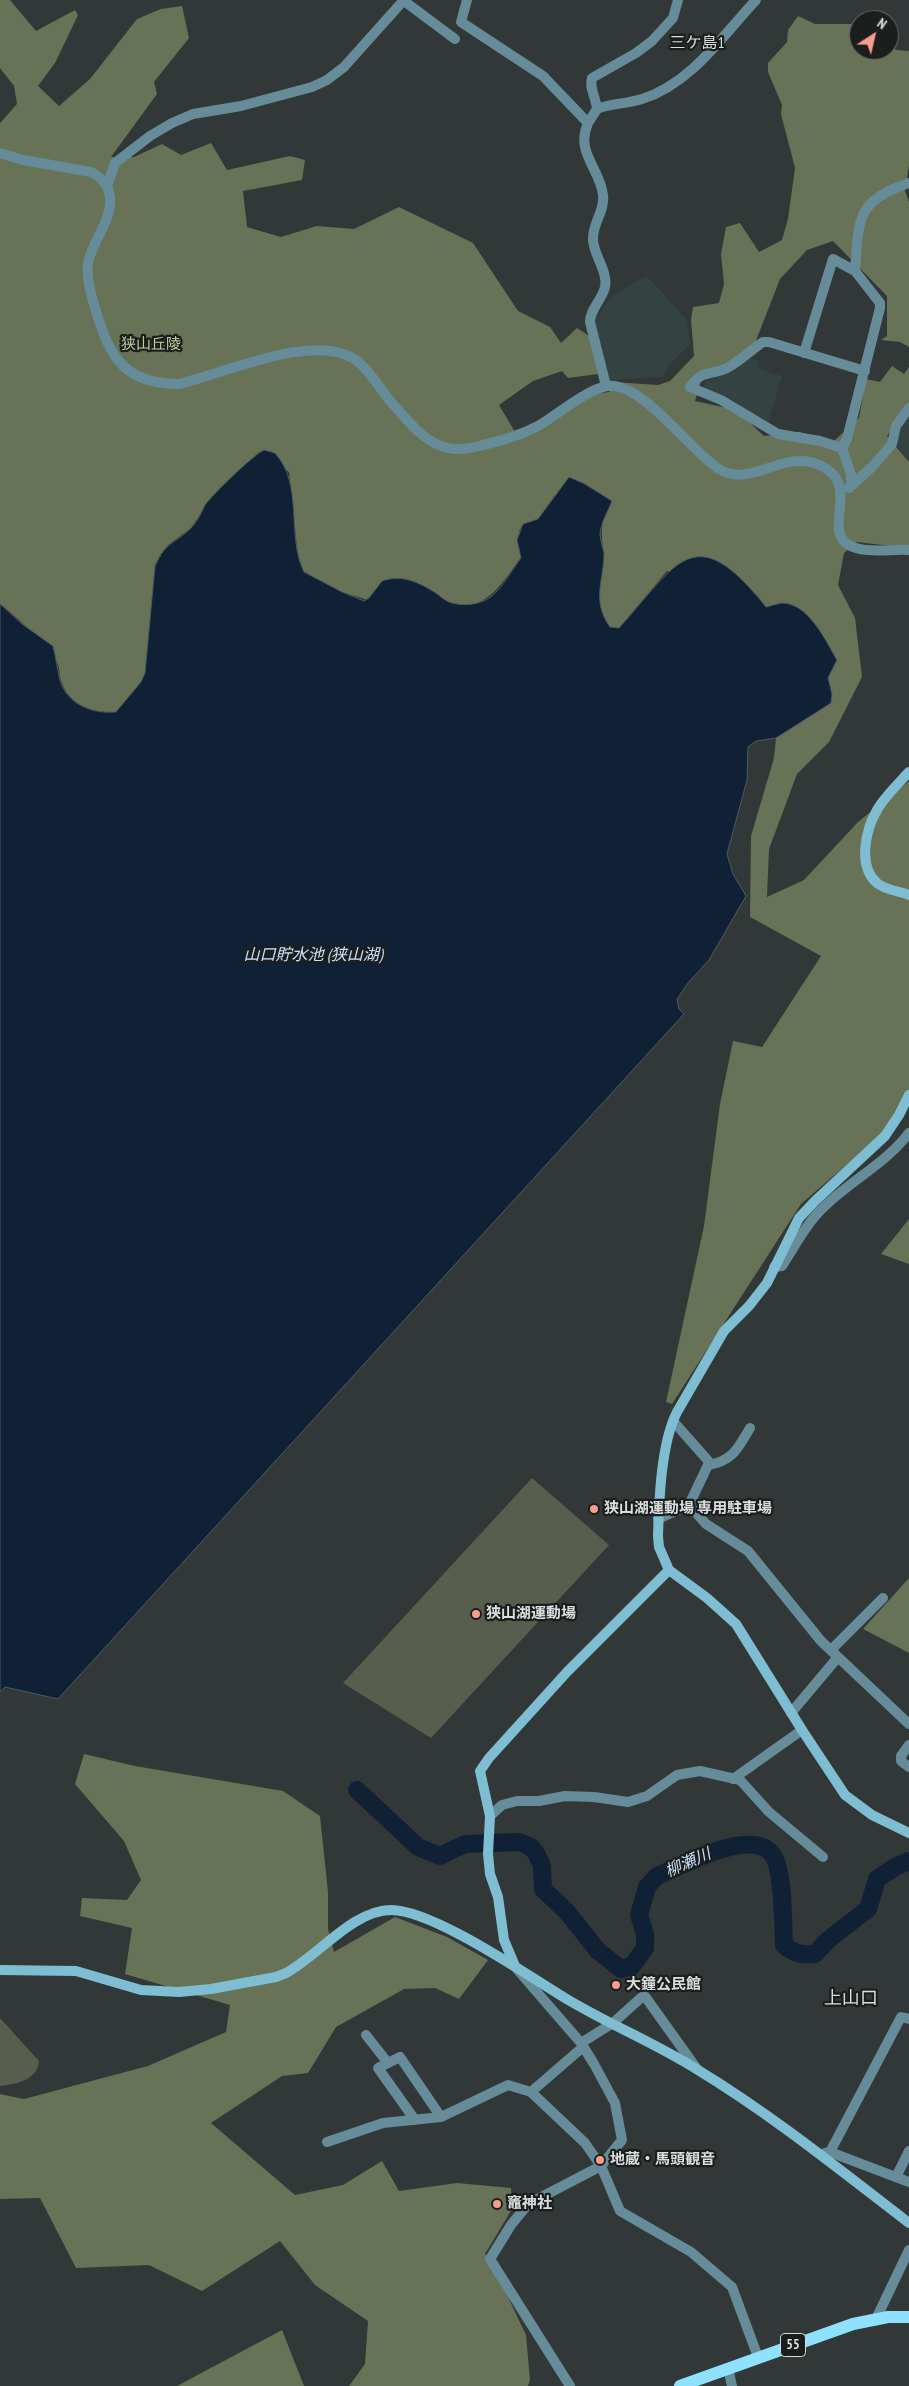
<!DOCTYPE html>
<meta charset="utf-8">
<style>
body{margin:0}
#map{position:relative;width:909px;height:2386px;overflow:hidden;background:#323837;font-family:"PT Sans Narrow",sans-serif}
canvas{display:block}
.north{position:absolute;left:849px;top:10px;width:50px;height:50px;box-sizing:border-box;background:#1c1e1e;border:1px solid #686b6b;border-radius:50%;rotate:35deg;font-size:14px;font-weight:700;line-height:20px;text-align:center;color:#dadede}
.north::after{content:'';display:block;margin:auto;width:18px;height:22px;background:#f59d8e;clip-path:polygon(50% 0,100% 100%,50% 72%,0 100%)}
</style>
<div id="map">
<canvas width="909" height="2386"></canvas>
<div class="north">N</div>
</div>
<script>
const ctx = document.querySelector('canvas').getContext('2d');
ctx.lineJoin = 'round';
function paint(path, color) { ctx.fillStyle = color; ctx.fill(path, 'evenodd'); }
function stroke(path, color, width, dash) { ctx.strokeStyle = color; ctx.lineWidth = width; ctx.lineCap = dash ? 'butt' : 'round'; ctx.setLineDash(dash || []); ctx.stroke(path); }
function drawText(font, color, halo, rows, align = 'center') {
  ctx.font = font + ' "PT Sans Narrow","Noto Sans JP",sans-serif'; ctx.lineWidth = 4.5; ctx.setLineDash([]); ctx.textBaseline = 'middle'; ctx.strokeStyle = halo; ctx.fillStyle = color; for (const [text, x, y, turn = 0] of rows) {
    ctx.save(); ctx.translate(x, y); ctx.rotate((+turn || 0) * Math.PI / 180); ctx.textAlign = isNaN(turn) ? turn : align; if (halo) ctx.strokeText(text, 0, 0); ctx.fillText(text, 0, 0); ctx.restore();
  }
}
const built = new Path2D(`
 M 646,275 L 687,320 L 690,344 L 669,365 L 663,377 L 606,380 L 595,320 L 610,298 Z
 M 750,358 L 760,361 L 757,368 L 782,376 L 768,423 L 702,390 L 708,374 Z
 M 909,412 L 909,461 L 896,445 L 902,421 Z`);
const green = new Path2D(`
 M 532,1478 L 609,1545 L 431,1738 L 343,1683 Z
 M 0,2018 L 39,2061 C 38,2080 16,2084 0,2086 Z`);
const forest = new Path2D(`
 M 0,0 L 10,0 L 36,31 L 75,10 L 78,15 L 55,63 L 38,86 L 59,106 L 90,79 L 137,19 L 161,9 L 182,6 L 189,38 L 154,82 L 157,94 L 111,157 L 134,157 L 162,144 L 181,155 L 211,143 L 227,170 L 290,156 L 305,160 L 302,180 L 243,191 L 247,227 L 281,237 L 317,226 L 354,229 L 399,207 L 473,243 L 518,311 L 550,327 L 561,343 L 577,328 L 592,338 L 598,374 L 568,378 L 562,371 L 533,381 L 499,405 L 515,432 L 595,394 L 609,392 L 614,382 L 658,385 L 670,381 L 694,356 L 691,320 L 693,307 L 719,303 L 724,284 L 721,254 L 726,227 L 740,223 L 759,252 L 782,240 L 788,219 L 795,168 L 781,114 L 782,105 L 768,72 L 768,63 L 787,42 L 788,30 L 798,16 L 815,24 L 859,24 L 859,50 L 889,50 L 889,44 L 896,50 L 909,51 L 909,165 L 905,191 L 909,202 L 909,347 L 900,342 L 881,340 L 887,336 L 887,296 L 833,241 L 807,250 L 780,279 L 750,356 L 704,372 L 695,401 L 736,410 L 764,436 L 799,432 L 834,441 L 859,418 L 866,379 L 880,382 L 892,366 L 904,374 L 909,367 L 909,403 L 887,436 L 909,462 L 909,548 L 857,542 L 844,553 L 838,585 L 855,618 L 862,677 L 829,742 L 797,774 L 769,849 L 767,897 L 804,880 L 858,822 L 909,781 L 909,1095 L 881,1135 L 801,1204 L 672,1404 L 666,1402 L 704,1226 L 720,1104 L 733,1041 L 762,1047 L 821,956 L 750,917 L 751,836 L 774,758 L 776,738 L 831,703 C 831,692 827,681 829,671 L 783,603 L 766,607 L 757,595 L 667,571 L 619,628 L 610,627 C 594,605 601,587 603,562 C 604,548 600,536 603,522 L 555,495 L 538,519 L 523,524 L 520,529 L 517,540 L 521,557 C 503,582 484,616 449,602 C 429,594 420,580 396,578 L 371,595 L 368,600 L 342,592 L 304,572 L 298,556 L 289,472 L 259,452 L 211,498 L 191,528 L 168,545 L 160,555 L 155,566 L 145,673 L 141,682 L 116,712 C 93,713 68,705 61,680 C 59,675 60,667 57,662 C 47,645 16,616 0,604 L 0,123 L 17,104 L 14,86 L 0,68 Z
 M 909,1219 L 909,1264 L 881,1254 Z
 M 909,1578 L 909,1653 L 863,1629 Z
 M 84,1754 L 135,1766 L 283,1791 L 320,1816 L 328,1892 L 328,1929 L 334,1952 L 395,1917 L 447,1937 L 488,1960 L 459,1999 L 435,1988 L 404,1989 L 336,2027 L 308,2073 L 282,2076 L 211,2123 L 295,2195 L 343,2185 L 382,2161 L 399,2191 L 457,2183 L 511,2188 L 512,2209 L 485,2254 L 490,2259 L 526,2335 L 530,2380 L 528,2386 L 349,2386 L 365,2364 L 368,2321 L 315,2285 L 280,2241 L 202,2291 L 149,2265 L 76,2268 L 40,2198 L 0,2199 L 0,2094 L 24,2099 L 148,2066 L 226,2032 L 230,2005 L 125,1974 L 132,1928 L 80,1916 L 82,1898 L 127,1900 L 141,1880 L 124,1841 L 75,1784 Z
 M 282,2330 L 304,2386 L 177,2386 Z`);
const water = new Path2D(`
 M 264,450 L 275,453 C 304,485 286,535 304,572 L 342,592 L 364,601 L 369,598 L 382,581 C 402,574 418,582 436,593 C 440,596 444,600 449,602 C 463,607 482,605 493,595 C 504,585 512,570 521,558 L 517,540 L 523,524 L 538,519 L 569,477 L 585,484 L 612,501 C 608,511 601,523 600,534 C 600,540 603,547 604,553 C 604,581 591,600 610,627 L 619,628 C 677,564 694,516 766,607 C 771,606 776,604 781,603 C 808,602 826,641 837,660 L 828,678 L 832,694 L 831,703 L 776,738 L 756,741 L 748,747 L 747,780 L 727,854 L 733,874 L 746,896 L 709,960 L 688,983 L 677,999 L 679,1009 L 684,1014 L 58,1699 L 5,1687 L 0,1692 L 0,604 L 22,624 L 53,646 C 56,657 57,669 60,680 C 67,705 93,714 116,712 L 141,682 L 145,673 L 155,566 C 166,541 175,544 191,528 C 198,521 201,513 205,505 C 212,495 254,454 264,450 Z`);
const river = new Path2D(`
 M 357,1790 L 418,1847 L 440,1856 L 465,1844 L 519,1842 L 531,1847 L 536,1853 L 542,1866 L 543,1889 L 568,1913 L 598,1951 L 621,1969 L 632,1966 L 645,1948 L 645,1934 L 639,1915 L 647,1887 L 657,1876 C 681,1866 751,1827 772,1854 C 784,1869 783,1925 784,1945 C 794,1954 802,1955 815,1954 L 828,1940 L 868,1909 L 877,1879 L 895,1867 L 909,1861`);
const street = new Path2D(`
 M 467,0 L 461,22 L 543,76 L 588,123 C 575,153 600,168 603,195 C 605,211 592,224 593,240 C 594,256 608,271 605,287 C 602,300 590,309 590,322 L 606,386
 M 404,1 L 455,39
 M 597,109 C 596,98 589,88 592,78 L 636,53 L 652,41 L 673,18 L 678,0
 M 588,123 L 597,109 C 611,103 627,104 642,99 C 691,84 723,35 756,0
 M 0,153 L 23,160 L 91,172 C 101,177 109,185 110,198 C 112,221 92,241 88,263 C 86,279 91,296 96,311 C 110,358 125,384 179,384 C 223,374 315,331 356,360 C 370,371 379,387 390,401 C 407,419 422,442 448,448 C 459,451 472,448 483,445 C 501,441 521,435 538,426 C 557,415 586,390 607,386 C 641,380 691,452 719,469 C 749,488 782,452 814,463 C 870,482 813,535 856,548 C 871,553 892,549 909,550
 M 107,186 L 115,163 L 150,136 L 172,123 L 193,114 L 241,106 L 312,87 L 327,80 L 344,67 L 404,0
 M 804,353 L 833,259 L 855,271
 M 842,448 L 820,441 L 778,434 L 721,400 L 690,387 C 702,369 711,376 727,368 C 740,361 751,350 763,342 L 769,342 L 865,371
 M 851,484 L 851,475 L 842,448 L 847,439 L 880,308 L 880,303 L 855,271 C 859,220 855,201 909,183
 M 849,488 L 873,466 L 892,444 L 896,426 L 909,408
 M 774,1267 L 782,1266 C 795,1246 807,1222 825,1206 C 852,1180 886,1163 909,1133
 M 673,1421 L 711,1464
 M 689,1505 L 706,1524 L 748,1551 L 821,1641 L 909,1724
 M 658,1519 L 689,1505 L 708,1465 C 733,1461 738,1448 750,1428
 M 831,1650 L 883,1598
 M 791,1713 L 838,1657
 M 909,1745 L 901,1756 L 901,1761 L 909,1767
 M 733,1779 L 802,1730
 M 490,1816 L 502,1805 L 517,1801 L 539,1801 L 565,1796 L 594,1797 L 628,1802 L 647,1796 L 677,1775 L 700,1771 L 740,1780 L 769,1812 L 823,1857
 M 517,1969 L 581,2043 L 594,2064 L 615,2103 L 622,2140 L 601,2166 L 528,2204 L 511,2225 L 490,2259 L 570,2386
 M 366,2035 L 388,2063
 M 581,2043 L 613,2023 L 644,1995 L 697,2069
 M 531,2092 L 583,2047
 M 415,2120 L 378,2068 L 400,2057 L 441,2117
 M 327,2142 L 383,2123 L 441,2117 L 508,2085 L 531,2092 L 585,2143 L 601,2166 L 620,2211 L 691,2252 L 732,2287 L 758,2357
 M 830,2152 L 901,2017 L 909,2019
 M 825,2153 L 830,2152 L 909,2182
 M 896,2177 L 909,2151
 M 876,2319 L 909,2250
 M 728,2368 L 732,2386`);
const secondary = new Path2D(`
 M 909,772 C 898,784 885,796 877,810 C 866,829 857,866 877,883 C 885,890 899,891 909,895
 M 909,1095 L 899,1115 L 885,1136 L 815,1201 L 799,1218 L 767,1283 L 749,1306 L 724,1331 L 677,1412 C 661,1443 659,1501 658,1536 L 659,1547 L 669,1570 L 707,1598 L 736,1624 L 802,1730 L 845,1795 L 872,1815 L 909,1833
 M 515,1966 L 504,1940 L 498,1897 L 490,1874 L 488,1854 L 490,1816 L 480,1771 L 489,1758 L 567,1672 L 669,1570
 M 0,1970 L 76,1971 L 141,1990 L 179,1992 L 211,1989 L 276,1977 L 286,1973 C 318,1956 353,1910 391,1910 C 433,1910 527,1975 565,1998 C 608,2024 655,2043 698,2070 C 772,2115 840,2170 909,2223`);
const primary = new Path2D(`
 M 680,2386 L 853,2324 L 888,2317 L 909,2317`);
const markers = [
 [594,1509,5,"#f59d8e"],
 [476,1614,5,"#f59d8e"],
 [616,1985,5,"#f59d8e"],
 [600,2160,5,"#f59d8e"],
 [497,2204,5,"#f59d8e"]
];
const shields = [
 [793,2345,25]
];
const shieldNames = [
 ["55",793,2345]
];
const parkNames = [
 ["狭山丘陵",151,345]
];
const poiNames = [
 ["狭山湖運動場 専用駐車場",604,1509],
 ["狭山湖運動場",486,1614],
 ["大鐘公民館",626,1985],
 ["地蔵・馬頭観音",610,2160],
 ["竈神社",507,2204]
];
const neighbourhoodNames = [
 ["三ケ島1",697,43]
];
const waterNames = [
 ["山口貯水池 (狭山湖)",313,955],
 ["柳瀬川",688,1863,-24]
];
const quarterNames = [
 ["上山口",851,1999]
];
paint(built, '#344241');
paint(green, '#575e4d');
paint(forest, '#677256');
paint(water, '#102135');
stroke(water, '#4d5a68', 1);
stroke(river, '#102135', 18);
stroke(street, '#668c99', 10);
stroke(secondary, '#7ebdd2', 10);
stroke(primary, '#8fe2fd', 12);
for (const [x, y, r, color] of markers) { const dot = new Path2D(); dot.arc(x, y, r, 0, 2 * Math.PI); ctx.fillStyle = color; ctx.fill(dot); stroke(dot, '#1c1e1e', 2); }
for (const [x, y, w] of shields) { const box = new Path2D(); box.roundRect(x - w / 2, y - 11.5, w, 23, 4); ctx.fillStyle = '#1c1e1e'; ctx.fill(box); stroke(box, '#dadede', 1); }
drawText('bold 14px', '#dadede', null, shieldNames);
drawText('15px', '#b9ce99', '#1c1e1e', parkNames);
drawText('bold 15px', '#dadede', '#1c1e1e', poiNames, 'left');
drawText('16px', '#d8dfde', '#1c1e1e', neighbourhoodNames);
drawText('italic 16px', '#c9e0fb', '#1c1e1e', waterNames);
drawText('18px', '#d8dfde', '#1c1e1e', quarterNames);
</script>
